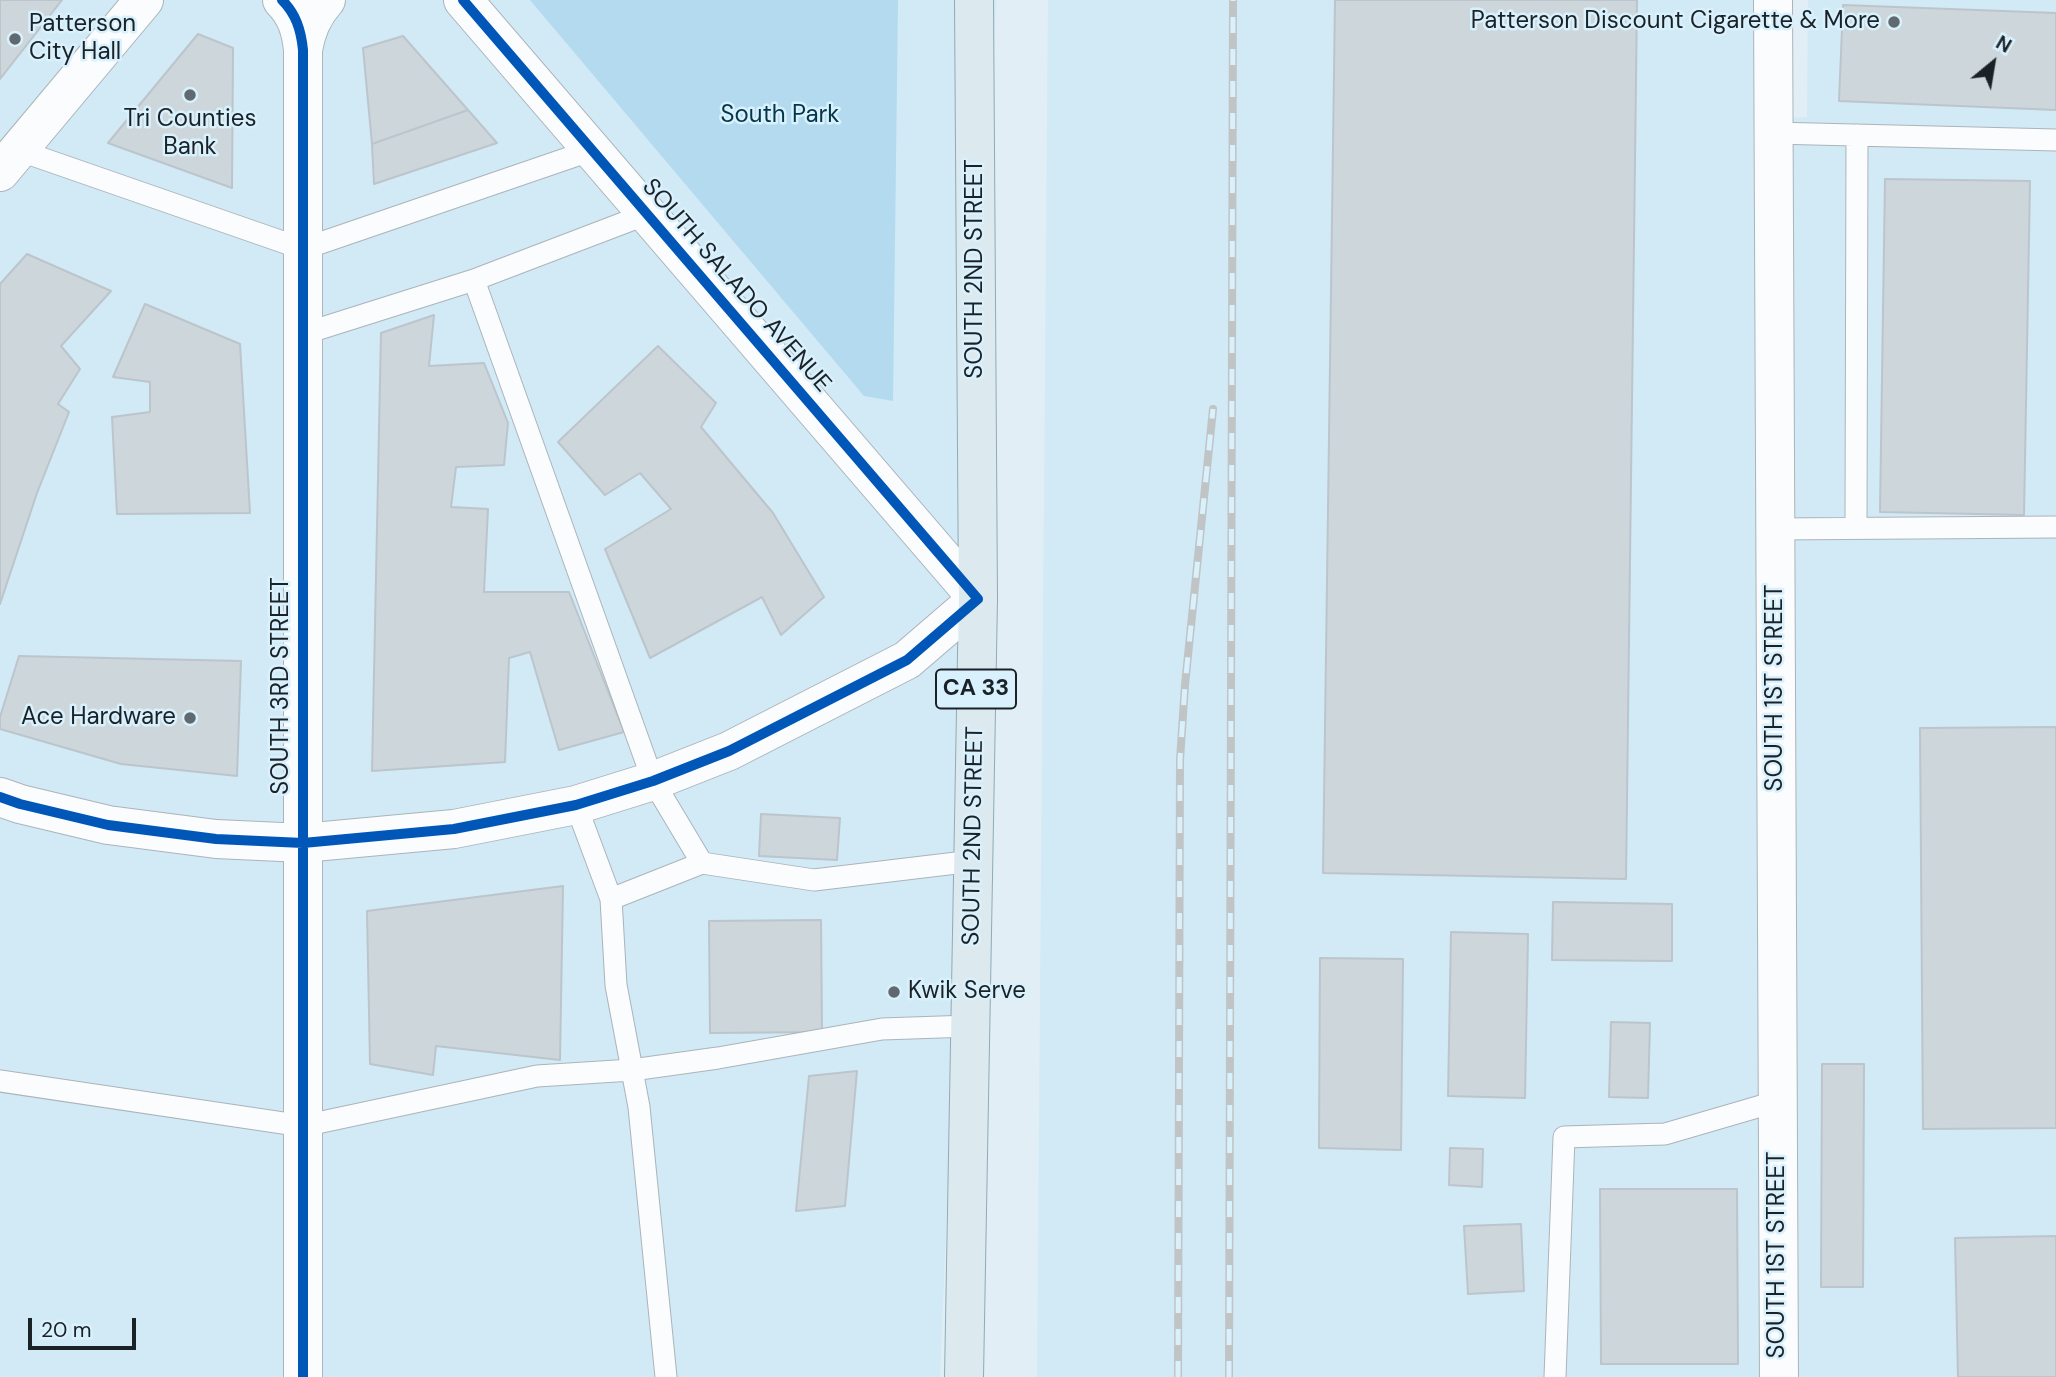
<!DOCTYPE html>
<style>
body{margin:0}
#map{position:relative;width:2056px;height:1377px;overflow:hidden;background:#e1eef5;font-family:"DM Sans",sans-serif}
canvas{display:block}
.north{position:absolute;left:1958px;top:28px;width:70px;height:70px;-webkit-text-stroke:5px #d9f0fd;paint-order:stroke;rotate:30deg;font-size:19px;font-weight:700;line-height:28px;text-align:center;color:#1a2227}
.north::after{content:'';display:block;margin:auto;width:24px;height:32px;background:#1a2227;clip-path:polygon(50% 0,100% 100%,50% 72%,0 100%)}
.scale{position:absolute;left:28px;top:1318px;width:108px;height:32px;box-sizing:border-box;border:4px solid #1a2227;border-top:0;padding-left:9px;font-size:21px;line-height:24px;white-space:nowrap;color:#1a2227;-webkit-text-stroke:5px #d9f0fd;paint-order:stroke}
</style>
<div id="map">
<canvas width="2056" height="1377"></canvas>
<div class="north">N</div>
<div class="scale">20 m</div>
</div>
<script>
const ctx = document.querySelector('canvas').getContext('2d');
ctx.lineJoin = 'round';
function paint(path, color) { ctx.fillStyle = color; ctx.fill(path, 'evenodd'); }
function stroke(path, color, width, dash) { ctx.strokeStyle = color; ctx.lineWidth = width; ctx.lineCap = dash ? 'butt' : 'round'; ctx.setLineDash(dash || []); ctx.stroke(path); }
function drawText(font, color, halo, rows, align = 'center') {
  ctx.font = font + ' "DM Sans",sans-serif'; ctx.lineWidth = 5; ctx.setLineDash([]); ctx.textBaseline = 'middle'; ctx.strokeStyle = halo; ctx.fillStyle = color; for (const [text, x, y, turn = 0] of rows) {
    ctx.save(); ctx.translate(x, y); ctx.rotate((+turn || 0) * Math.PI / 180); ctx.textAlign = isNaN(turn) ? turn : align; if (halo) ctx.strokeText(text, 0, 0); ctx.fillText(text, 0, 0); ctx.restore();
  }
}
const built = new Path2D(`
 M 0,0 L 996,0 L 940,1377 L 0,1377 Z
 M 1048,0 L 1792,0 L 1789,118 L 1807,117 L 1808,0 L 2056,0 L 2056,1377 L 1037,1377 Z`);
const green = new Path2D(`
 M 530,0 L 898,0 L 893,401 L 864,396 Z`);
const building = new Path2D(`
 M 0,0 L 62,0 L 0,79 Z
 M 1335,0 L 1637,0 L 1626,879 L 1323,873 Z
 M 1843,5 L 2056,13 L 2056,110 L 1839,101 Z
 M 198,34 L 233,48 L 232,188 L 108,143 Z
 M 403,36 L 468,110 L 372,144 L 363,48 Z
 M 468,110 L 497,143 L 374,184 L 372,144 Z
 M 1885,179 L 2030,181 L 2024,515 L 1880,512 Z
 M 27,254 L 111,291 L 61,346 L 80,369 L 58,404 L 69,412 L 37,493 L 0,604 L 0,284 Z
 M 145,304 L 240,344 L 250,513 L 117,514 L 112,417 L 150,412 L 150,382 L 113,377 Z
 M 434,315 L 429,366 L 484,363 L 508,423 L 504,465 L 456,467 L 451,507 L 488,509 L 484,592 L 569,592 L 624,732 L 559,750 L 530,652 L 509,658 L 505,762 L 372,771 L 381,333 Z
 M 658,346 L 716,403 L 701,427 L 773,513 L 824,597 L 781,635 L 762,597 L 650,658 L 605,549 L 671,509 L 640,473 L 605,495 L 558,442 Z
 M 19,656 L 241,661 L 237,776 L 121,764 L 0,729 L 0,717 Z
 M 2056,727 L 2056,1128 L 1923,1129 L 1920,728 Z
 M 761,814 L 840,818 L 837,860 L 759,856 Z
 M 563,886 L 560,1060 L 436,1046 L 433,1075 L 370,1064 L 367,911 Z
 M 1553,902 L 1672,904 L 1672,961 L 1552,960 Z
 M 821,920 L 822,1032 L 710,1033 L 709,921 Z
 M 1451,932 L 1528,934 L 1525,1098 L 1448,1096 Z
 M 1320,958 L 1403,959 L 1401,1150 L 1319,1148 Z
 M 1611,1022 L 1650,1023 L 1648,1098 L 1609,1097 Z
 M 1822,1064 L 1864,1064 L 1863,1287 L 1821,1287 Z
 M 857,1071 L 845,1206 L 796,1211 L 809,1076 Z
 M 1450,1148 L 1483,1149 L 1482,1187 L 1449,1185 Z
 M 1600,1189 L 1737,1189 L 1738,1364 L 1601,1364 Z
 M 1521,1224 L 1524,1291 L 1468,1294 L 1464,1226 Z
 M 2056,1236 L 2056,1377 L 1958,1377 L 1955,1238 Z`);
const service = new Path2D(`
 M 1773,133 L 2056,140
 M 18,150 L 303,249 L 592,150
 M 474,280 L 653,781 L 702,863
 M 303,334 L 474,280 L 647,214
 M 1856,527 L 1857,135
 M 1775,529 L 2056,527
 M 576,805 L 611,899 L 616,985 L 639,1107 L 666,1377
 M 611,899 L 702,863 L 814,880 L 973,861
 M 0,1081 L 303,1126 L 537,1076 L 632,1070 L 718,1058 L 882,1029 L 970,1026
 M 1555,1377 L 1564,1137 L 1665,1134 L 1778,1101`);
const minor = new Path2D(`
 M 282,0 C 296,14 301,30 303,50 L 303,1377
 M 463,0 L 978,599
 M 1773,0 L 1779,1377
 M 303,50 C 306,31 313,14 326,0`);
const tertiary = new Path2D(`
 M 0,172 L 144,0
 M 0,797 L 20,804 L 108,825 L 216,839 L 303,843 L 454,829 L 576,805 L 653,781 L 729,751 L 907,660 L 978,599`);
const primary = new Path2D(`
 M 964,1377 L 978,599 L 974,0`);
const rail = new Path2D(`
 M 1178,1377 L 1180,760 L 1185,685 L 1213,409
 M 1229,1377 L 1233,0`);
const cycleway = new Path2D(`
 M 282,0 C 296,14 301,30 303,50 L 303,1377
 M 0,797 L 20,804 L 108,825 L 216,839 L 303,843 L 454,829 L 576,805 L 653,781 L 729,751 L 907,660 L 978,599 L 463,0`);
const markers = [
 [1894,22,7,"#60696f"],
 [15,39,7,"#60696f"],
 [190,95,7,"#60696f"],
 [190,718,7,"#60696f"],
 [894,992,7,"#60696f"]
];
const shields = [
 [976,689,80]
];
const shieldNames = [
 ["CA 33",976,689]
];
const poiNames = [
 ["Patterson Discount Cigarette & More",1880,22],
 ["Patterson",29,25,"left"],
 ["City Hall",29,53,"left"],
 ["Tri Counties",190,120,"center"],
 ["Bank",190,148,"center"],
 ["Ace Hardware",176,718],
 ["Kwik Serve",908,992,"left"]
];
const parkNames = [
 ["South Park",780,116]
];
const streetNames = [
 ["SOUTH 2ND STREET",976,269,-90],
 ["SOUTH SALADO AVENUE",736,286,49],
 ["SOUTH 3RD STREET",282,686,-90],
 ["SOUTH 1ST STREET",1776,688,-90],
 ["SOUTH 2ND STREET",974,836,-89],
 ["SOUTH 1ST STREET",1778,1255,-90]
];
paint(built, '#d2e9f6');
paint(green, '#b3daee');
paint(building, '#ccd6db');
stroke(building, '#bbc5cb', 2);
stroke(service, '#abb4ba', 23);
stroke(minor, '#abb4ba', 40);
stroke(tertiary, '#abb4ba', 40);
stroke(primary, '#90aab6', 40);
stroke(service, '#fafcfe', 21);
stroke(minor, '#fafcfe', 38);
stroke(tertiary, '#fafcfe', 38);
stroke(primary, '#dce9ee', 38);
stroke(rail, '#c0c4c5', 8);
stroke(rail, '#d9f0fd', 5, [16]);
stroke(cycleway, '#0057b8', 10);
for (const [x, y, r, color] of markers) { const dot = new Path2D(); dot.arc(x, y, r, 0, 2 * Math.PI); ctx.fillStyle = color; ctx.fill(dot); stroke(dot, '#d9f0fd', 2.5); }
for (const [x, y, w] of shields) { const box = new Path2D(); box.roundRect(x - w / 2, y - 19.5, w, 39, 5); ctx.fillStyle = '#d9f0fd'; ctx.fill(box); stroke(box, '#1a2227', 2); }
drawText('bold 23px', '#1a2227', null, shieldNames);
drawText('24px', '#1a2227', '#d9f0fd', poiNames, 'right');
drawText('24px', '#04364a', '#d9f0fd', parkNames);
drawText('24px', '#1a2227', '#d9f0fd', streetNames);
</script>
